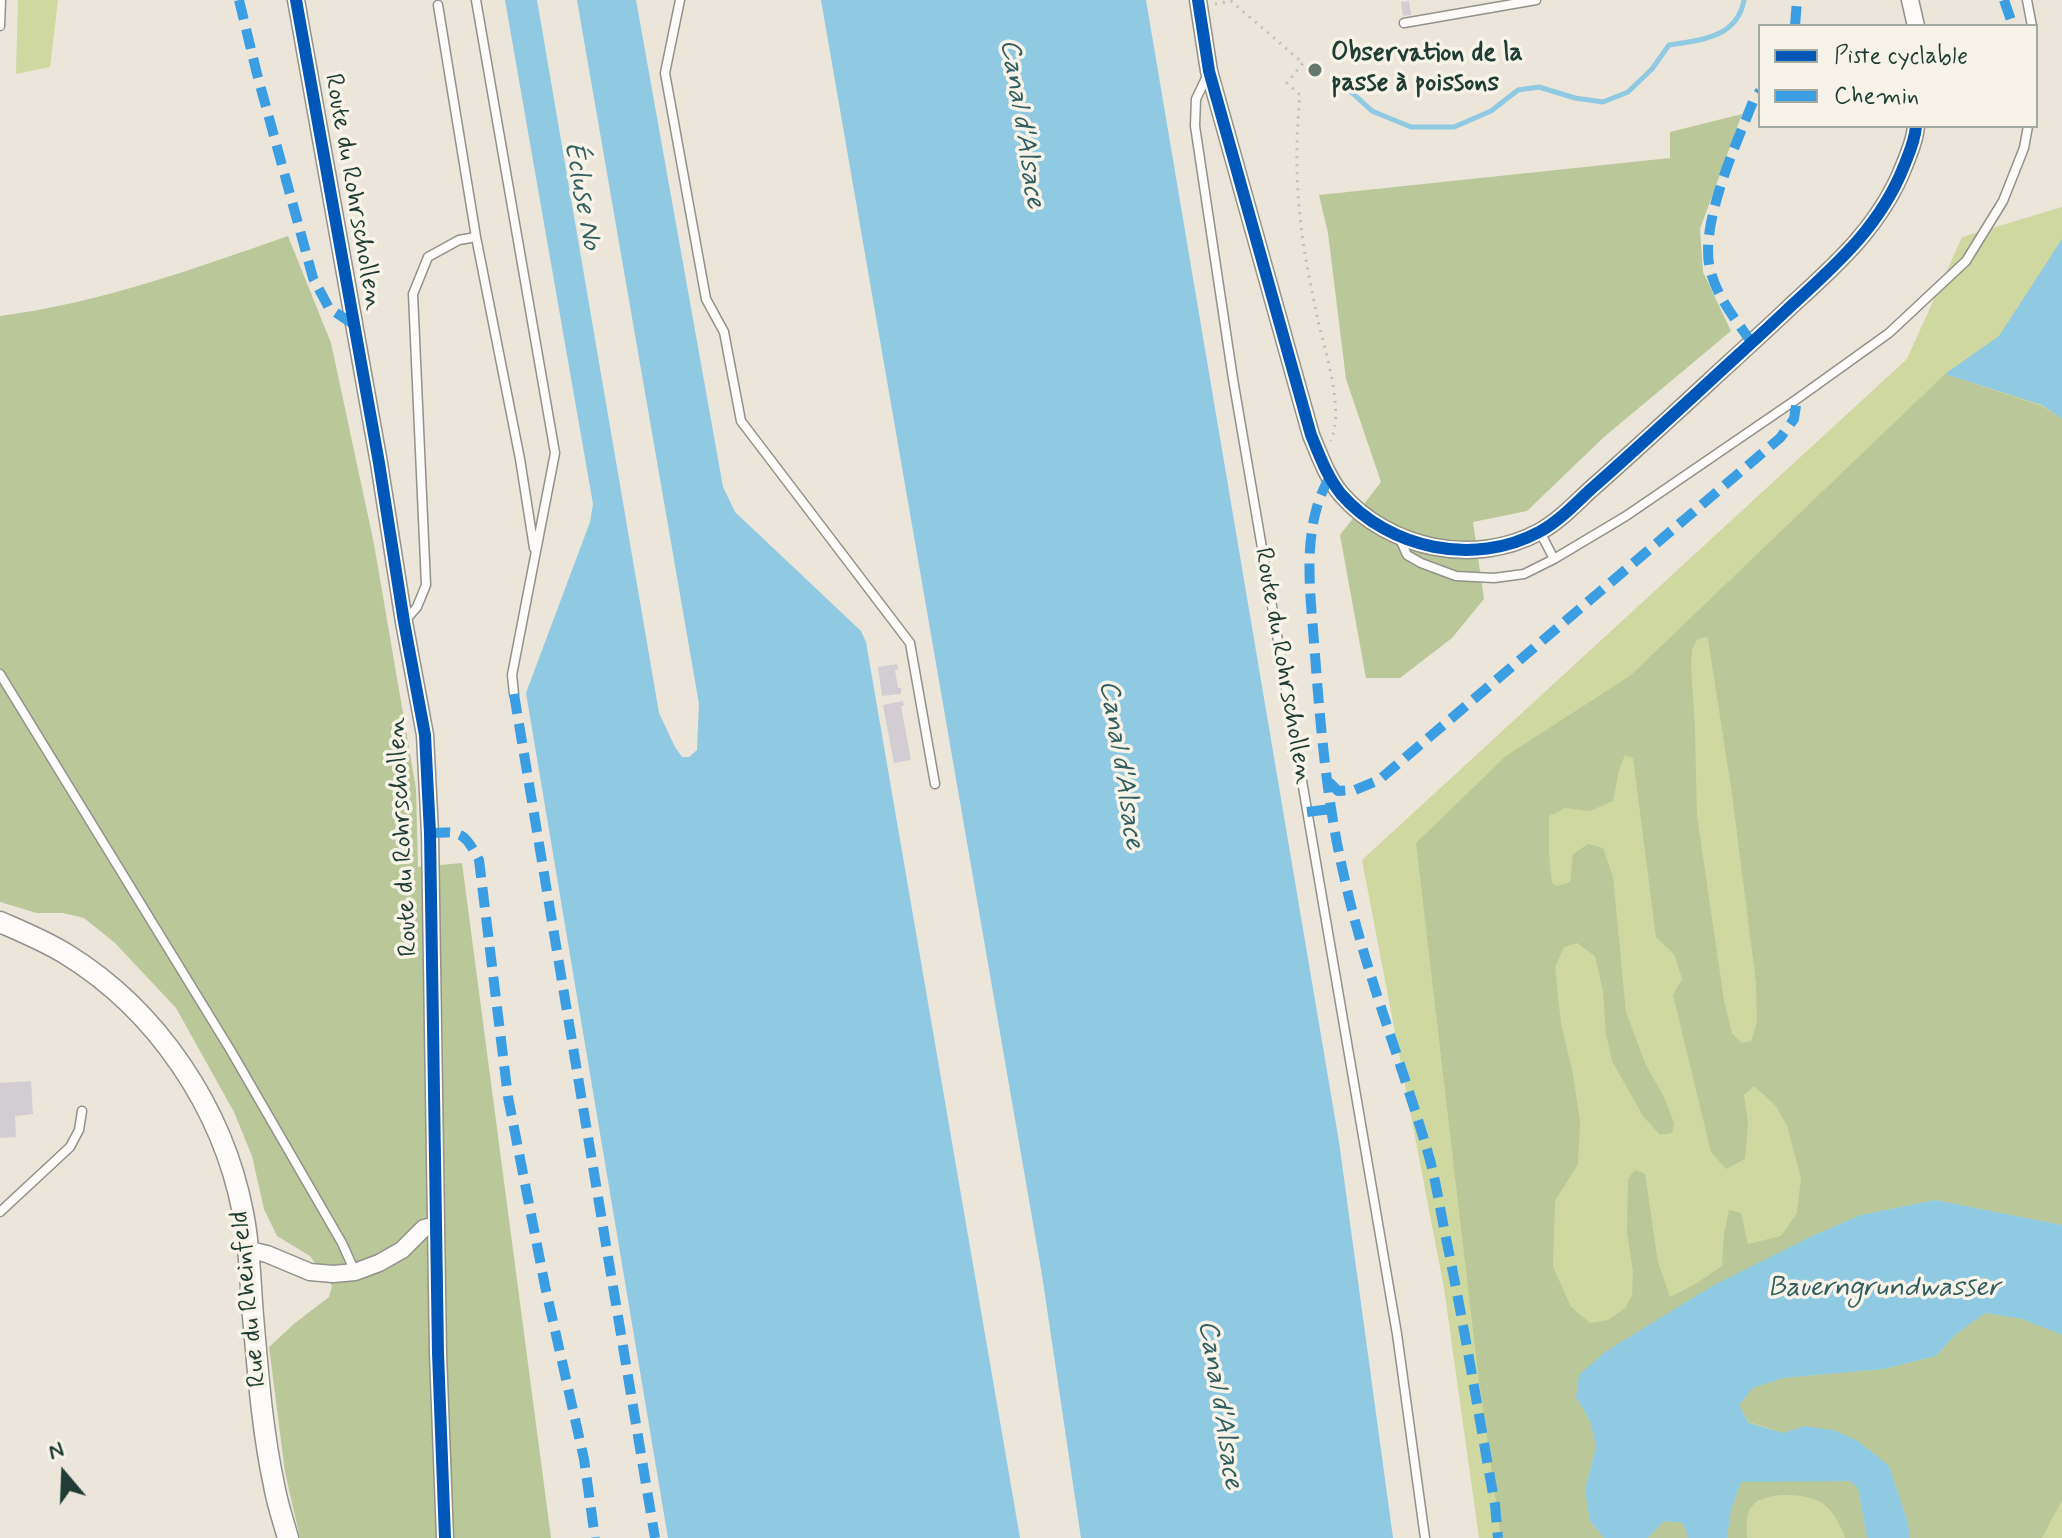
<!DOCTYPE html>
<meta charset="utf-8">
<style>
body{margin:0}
#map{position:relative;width:2062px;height:1538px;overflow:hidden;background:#ebe5da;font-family:Mynerve,sans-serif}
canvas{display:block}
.legend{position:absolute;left:1758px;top:24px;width:280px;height:104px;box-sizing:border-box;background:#f7f3e8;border:2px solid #a1aaa0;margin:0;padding:10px 14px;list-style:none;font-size:24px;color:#1f3d34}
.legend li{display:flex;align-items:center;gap:16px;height:40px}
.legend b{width:40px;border:2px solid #a1aaa0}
.north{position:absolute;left:24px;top:1434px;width:80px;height:80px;-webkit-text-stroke:6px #f7f3e8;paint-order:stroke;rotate:341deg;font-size:22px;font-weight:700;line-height:32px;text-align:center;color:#1f3d34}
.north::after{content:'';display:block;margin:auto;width:28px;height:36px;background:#1f3d34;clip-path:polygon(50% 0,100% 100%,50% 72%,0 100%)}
</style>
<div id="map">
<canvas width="2062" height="1538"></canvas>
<ul class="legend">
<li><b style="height:10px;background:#0057b8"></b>Piste cyclable</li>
<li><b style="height:10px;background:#3c9ee2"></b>Chemin</li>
</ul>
<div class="north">N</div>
</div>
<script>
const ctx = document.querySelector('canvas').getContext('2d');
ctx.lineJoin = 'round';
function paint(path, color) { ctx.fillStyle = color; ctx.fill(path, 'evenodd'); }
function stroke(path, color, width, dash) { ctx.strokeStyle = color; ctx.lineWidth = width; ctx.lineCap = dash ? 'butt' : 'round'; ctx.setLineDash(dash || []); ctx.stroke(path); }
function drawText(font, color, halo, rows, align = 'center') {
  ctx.font = font + ' Mynerve,sans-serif'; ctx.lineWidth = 7; ctx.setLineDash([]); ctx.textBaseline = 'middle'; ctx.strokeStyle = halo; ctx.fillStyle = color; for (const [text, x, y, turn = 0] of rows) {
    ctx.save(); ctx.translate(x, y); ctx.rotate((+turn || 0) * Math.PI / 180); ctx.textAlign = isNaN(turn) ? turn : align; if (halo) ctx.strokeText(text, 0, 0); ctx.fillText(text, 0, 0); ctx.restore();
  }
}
const green = new Path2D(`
 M 18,0 L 58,0 L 50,67 L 16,74 Z
 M 2062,207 L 2062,1538 L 1479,1538 L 1444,1288 L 1362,860 L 1907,359 L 1962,237 Z`);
const forest = new Path2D(`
 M 1742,114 L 1700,229 L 1703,272 L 1731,331 L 1604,437 L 1527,511 L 1473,522 L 1484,599 L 1452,638 L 1400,678 L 1366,678 L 1340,535 L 1381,482 L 1346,379 L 1328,233 L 1319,195 L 1670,158 L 1670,132 Z
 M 288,236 L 331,343 L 374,544 L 416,789 L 418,867 L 462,863 L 551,1538 L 300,1538 L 285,1472 L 269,1347 L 295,1323 L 329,1297 L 332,1286 L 310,1256 L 277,1236 L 264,1209 L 252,1156 L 234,1112 L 176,1008 L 115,943 L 84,918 L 63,913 L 37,913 L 0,902 L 0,316 C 100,303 193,269 288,236 Z
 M 1945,374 L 2042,406 L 2062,419 L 2062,1225 L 1935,1200 L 1861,1215 L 1814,1235 L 1713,1286 L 1576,1397 L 1590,1421 L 1596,1446 L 1585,1490 L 1590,1521 L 1604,1538 L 1501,1538 L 1478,1373 L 1416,843 L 1506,756 L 1631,675 ZM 1706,637 L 1708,639 L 1732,794 L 1756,983 L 1757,1023 L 1751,1041 L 1741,1043 L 1732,1033 L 1724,1000 L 1697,816 L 1695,729 L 1691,666 L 1692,649 L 1697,640 ZM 1625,755 L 1633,758 L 1656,937 L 1674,954 L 1682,979 L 1673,995 L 1711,1152 L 1726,1169 L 1745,1159 L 1748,1123 L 1744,1095 L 1754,1086 L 1776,1106 L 1787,1126 L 1801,1178 L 1797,1213 L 1781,1236 L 1748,1244 L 1741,1213 L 1729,1210 L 1724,1234 L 1722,1266 L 1697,1283 L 1670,1297 L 1658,1262 L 1645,1174 L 1635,1170 L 1628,1179 L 1627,1233 L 1633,1272 L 1632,1296 L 1625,1308 L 1608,1320 L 1590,1323 L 1571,1307 L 1553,1267 L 1555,1201 L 1578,1164 L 1580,1121 L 1573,1074 L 1561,1023 L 1555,967 L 1564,947 L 1577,943 L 1595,956 L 1603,991 L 1606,1034 L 1612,1061 L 1643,1116 L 1660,1135 L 1672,1133 L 1674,1123 L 1664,1097 L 1645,1063 L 1626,1012 L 1613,877 L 1603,848 L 1588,844 L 1573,854 L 1570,882 L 1557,886 L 1552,883 L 1549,854 L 1549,816 L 1565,808 L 1590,811 L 1613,801 L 1619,770 Z
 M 1985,1313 L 2022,1319 L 2062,1335 L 2062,1500 L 2042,1538 L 1910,1538 L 1908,1523 L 1889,1466 L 1804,1426 L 1783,1433 L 1749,1422 L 1739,1405 L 1753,1388 L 1783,1378 L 1884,1369 L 1936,1356 L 1955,1335 Z
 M 1810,1480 L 1849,1481 L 1858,1488 L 1867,1538 L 1845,1538 C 1842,1528 1834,1513 1826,1506 C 1812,1493 1770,1491 1755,1503 C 1744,1512 1747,1526 1747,1538 L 1727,1538 L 1731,1510 L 1741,1482 Z
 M 1664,1521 L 1683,1523 L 1688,1538 L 1648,1538 Z`);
const water = new Path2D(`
 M 505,0 L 537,0 L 659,713 L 675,747 L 682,757 L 689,757 L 697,750 L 699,704 L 577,0 L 636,0 L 723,487 L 735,512 L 861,631 L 866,642 L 1020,1538 L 668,1538 L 526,693 L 590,522 L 593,504 Z
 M 821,0 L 1146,0 L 1339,1142 L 1393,1538 L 1081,1538 L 1042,1275 Z
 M 2062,239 L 2062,419 L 2042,405 L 1945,374 L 1999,336 Z
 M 1935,1200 L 2062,1225 L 2062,1335 L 2022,1319 L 1985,1313 L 1955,1335 L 1936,1356 L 1884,1369 L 1783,1378 L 1753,1388 L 1739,1405 L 1749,1423 L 1783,1433 L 1804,1426 L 1833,1430 L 1858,1441 L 1889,1466 L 1908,1523 L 1910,1538 L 1867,1538 L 1858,1488 L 1849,1481 L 1741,1482 L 1731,1510 L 1727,1538 L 1688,1538 L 1683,1523 L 1664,1521 L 1648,1538 L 1604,1538 L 1590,1521 L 1585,1490 L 1596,1446 L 1590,1421 L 1576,1397 L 1579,1375 L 1605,1352 L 1712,1286 L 1814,1235 L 1861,1215 Z`);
const stream = new Path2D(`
 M 1336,78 L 1372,111 L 1411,127 L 1454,127 L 1491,111 L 1518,90 L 1539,87 L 1575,98 L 1603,102 L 1628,92 L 1652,69 L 1669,45 C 1701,40 1737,38 1744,0`);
const building = new Path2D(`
 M 1409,1 L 1411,15 L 1403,16 L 1401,2 Z
 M 582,154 L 586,173 L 572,176 L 568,156 Z
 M 897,664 L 898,670 L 895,670 L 898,688 L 901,688 L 901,694 L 882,696 L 878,667 Z
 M 903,701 L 904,706 L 901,706 L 911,760 L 894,763 L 883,705 Z
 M 31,1081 L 33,1114 L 15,1116 L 16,1137 L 0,1138 L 0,1083 Z`);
const path = new Path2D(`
 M 1215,4 L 1231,1 L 1303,63 L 1287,83 L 1300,95 C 1295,147 1296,197 1304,248 C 1308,272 1313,297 1318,321 C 1326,354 1344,409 1331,441`);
const service = new Path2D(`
 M 476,0 L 555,453 L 512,675 L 514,694
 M 680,0 L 665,73 L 706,299 L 724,332 L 741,421 L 910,643 L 935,784
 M 2027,0 L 2032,26
 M 438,5 L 476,237 L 520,459 L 534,548
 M 1404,23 L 1536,0
 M 0,26 L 1,0
 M 1207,76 L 1196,99 L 1195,126 L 1233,379 L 1397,1334 L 1425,1538
 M 1540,532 L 1554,559
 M 1400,539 L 1407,555 L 1421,563 L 1456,576 L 1494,578 L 1524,574 L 1554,559 L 1626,516 L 1797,399 L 1889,333 L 1966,261 L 2003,201 L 2024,148 L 2028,126
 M 404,622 L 417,607 L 426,585 L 413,294 L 428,257 L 459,240 L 476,237
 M 0,674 L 231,1051 L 342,1243 L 355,1272
 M 0,1212 L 70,1147 L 79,1130 L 82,1111`);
const minor = new Path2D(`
 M 296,0 L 379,463 L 404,622 L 425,735 L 430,833 L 438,1353 L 445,1538
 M 1198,0 L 1209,71 L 1311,435 C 1319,454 1327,477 1341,494 C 1389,549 1474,567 1539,532 C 1558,522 1575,504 1590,490 C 1631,454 1671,417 1711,380 C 1738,355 1765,331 1791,306 C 1837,264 1881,225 1904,166 C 1909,153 1915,141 1916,126
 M 1910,0 L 1916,26
 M 250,1250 L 267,1254 L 310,1272 L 333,1274 L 355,1272 L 379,1263 L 402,1250 L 424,1228 L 436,1225`);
const tertiary = new Path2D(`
 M 0,922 C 23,932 45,941 66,954 C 157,1010 223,1108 243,1213 C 250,1247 250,1281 253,1316 C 258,1372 262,1429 274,1485 C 277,1503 283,1520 288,1538`);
const quiet = new Path2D(`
 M 239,0 L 257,74 L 313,278 L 329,308 L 353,324
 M 2004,0 L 2013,26
 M 1795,26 L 1797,0
 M 1752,343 C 1736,320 1719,300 1711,273 C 1697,227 1737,143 1754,99 L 1760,91
 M 1330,477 C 1301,525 1310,589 1314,642 C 1320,721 1326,799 1344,876 C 1365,973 1403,1065 1430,1160 C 1437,1187 1441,1215 1447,1243 C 1465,1330 1479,1417 1495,1505 L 1498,1538
 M 514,694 L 655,1538
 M 1329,782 L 1338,791 L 1355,790 L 1379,780 L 1780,438 L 1794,419 L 1797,399
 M 1307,812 L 1331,809
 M 430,833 C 462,831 464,832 479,860 L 508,1097 L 545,1286 L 584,1459 L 595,1538`);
const cycleway = new Path2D(`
 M 296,0 L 379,463 L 404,622 L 425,735 L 430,833 L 438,1353 L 445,1538
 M 1198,0 L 1209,71 L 1311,435 C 1319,454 1327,477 1341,494 C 1389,549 1474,567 1539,532 C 1558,522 1575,504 1590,490 C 1631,454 1671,417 1711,380 C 1738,355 1765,331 1791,306 C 1837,264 1881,225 1904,166 C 1909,153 1915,141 1916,126`);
const markers = [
 [1315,70,8,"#66786e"]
];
const poiNames = [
 ["Observation de la",1331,55],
 ["passe à poissons",1331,85]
];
const streetNames = [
 ["Route du Rohrschollen",352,192,80],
 ["Route du Rohrschollen",1282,666,80],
 ["Route du Rohrschollen",404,837,-93],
 ["Rue du Rheinfeld",250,1299,-96]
];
const waterNames = [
 ["Canal d'Alsace",1021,124,81],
 ["Écluse No",581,196,80],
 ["Canal d'Alsace",1120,765,81],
 ["Bauerngrundwasser",1884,1289],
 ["Canal d'Alsace",1219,1405,81]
];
paint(green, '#cfd8a0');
paint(forest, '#bac899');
paint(water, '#8fcae2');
stroke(stream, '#8fcae2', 5);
paint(building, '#d2cdd3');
stroke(service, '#91928b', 11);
stroke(minor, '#91928b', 19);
stroke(tertiary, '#91928b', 23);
stroke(path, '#bdc0bc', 3, [2, 6]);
stroke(service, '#fcfbf9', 8);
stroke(minor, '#fcfbf9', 16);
stroke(tertiary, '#fcfbf9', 20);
stroke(quiet, '#3c9ee2', 10, [20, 10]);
stroke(cycleway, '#0057b8', 12);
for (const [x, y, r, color] of markers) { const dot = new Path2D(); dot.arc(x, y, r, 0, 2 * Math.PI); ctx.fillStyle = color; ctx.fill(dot); stroke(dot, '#f7f3e8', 3); }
drawText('bold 26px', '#1f3d34', '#f7f3e8', poiNames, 'left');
drawText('26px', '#1f3d34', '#f7f3e8', streetNames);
drawText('italic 28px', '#315e60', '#f7f3e8', waterNames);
</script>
